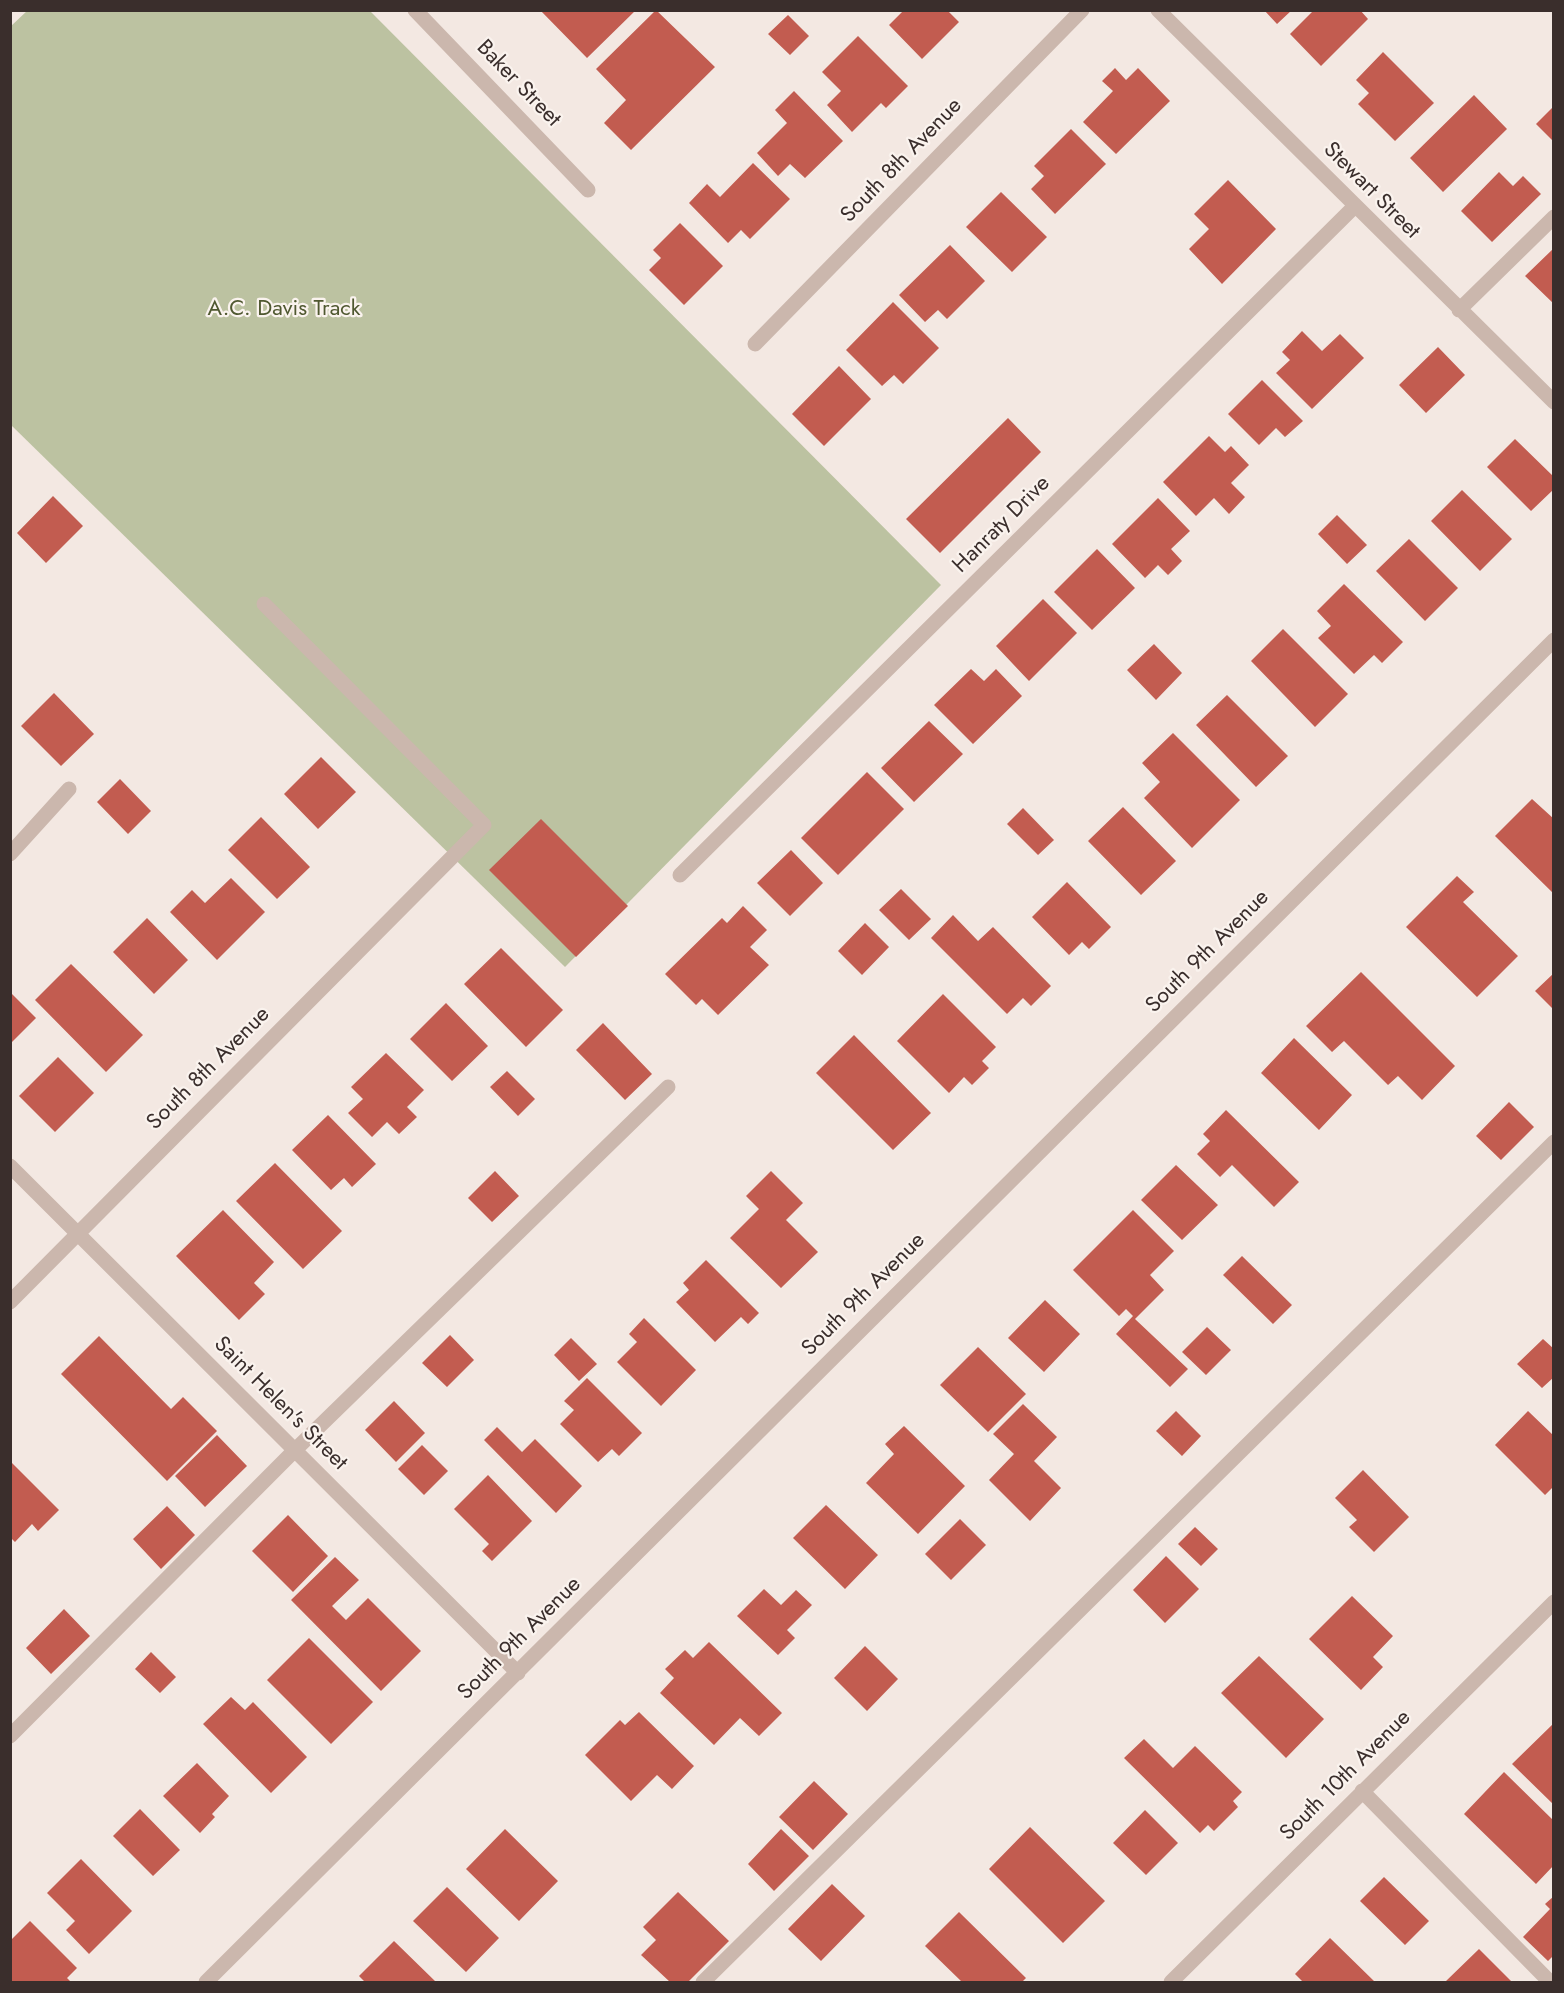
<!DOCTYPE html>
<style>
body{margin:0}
#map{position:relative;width:1564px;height:1993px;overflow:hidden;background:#f3e8e2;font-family:Jost,sans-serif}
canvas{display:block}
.frame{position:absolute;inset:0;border:12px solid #3a2e2c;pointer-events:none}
</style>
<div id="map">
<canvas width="1564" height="1993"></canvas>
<div class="frame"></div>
</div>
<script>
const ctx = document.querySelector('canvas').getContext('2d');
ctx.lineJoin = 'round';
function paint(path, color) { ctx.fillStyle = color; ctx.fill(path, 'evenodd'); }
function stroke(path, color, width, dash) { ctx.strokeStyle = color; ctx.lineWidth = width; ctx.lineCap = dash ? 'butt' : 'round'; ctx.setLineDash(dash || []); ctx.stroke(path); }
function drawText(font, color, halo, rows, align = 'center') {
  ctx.font = font + ' Jost,sans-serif'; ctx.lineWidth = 4.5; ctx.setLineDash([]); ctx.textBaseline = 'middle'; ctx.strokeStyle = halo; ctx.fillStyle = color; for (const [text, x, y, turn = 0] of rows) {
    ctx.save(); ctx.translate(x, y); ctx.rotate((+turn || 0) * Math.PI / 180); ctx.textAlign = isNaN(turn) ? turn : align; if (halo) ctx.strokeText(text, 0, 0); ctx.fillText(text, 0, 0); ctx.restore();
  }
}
const green = new Path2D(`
 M 28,10 L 370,11 L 941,585 L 565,967 L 11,425 L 10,27 Z`);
const building = new Path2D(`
 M 540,10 L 636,10 L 587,58 Z
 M 656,10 L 715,67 L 631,150 L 604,123 L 626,100 L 596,69 Z
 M 904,10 L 947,10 L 959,22 L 922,59 L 889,25 Z
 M 1264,10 L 1292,10 L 1277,24 Z
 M 1314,10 L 1360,10 L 1368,19 L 1321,66 L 1290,34 Z
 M 788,15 L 809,36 L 790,55 L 768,34 Z
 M 858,36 L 908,86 L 886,108 L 881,103 L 852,132 L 827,105 L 841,91 L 822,72 Z
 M 1383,52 L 1434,103 L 1395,141 L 1358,104 L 1369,93 L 1356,80 Z
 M 1115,68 L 1126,80 L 1138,68 L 1170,101 L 1116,154 L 1083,122 L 1113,91 L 1102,81 Z
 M 794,91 L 843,141 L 805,178 L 790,164 L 778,176 L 757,153 L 787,123 L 775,110 Z
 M 1474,95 L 1507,129 L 1443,192 L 1410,158 Z
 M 1554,106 L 1554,142 L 1536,124 Z
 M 1071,129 L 1106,164 L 1055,214 L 1031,189 L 1044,176 L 1034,166 Z
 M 753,163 L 790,199 L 750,239 L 741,230 L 728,243 L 689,203 L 707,184 L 720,197 Z
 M 1499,172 L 1513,186 L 1523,176 L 1541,194 L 1492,242 L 1461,211 Z
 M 1228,180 L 1276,229 L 1222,284 L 1189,249 L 1209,229 L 1194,214 Z
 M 1001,192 L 1047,237 L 1012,272 L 966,227 Z
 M 680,223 L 723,266 L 684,305 L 649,270 L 661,258 L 653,250 Z
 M 950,245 L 985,281 L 947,319 L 938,310 L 925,322 L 899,295 Z
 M 1554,248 L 1554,304 L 1525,276 Z
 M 893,302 L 939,348 L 903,384 L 894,375 L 882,386 L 846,350 Z
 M 1302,331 L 1322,351 L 1340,334 L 1364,358 L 1312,409 L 1276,373 L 1290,360 L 1282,352 Z
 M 1438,347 L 1465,375 L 1426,413 L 1399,385 Z
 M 839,366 L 871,399 L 824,446 L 792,414 Z
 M 1262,380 L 1303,421 L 1285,437 L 1276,428 L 1259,445 L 1228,414 Z
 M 1008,418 L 1041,452 L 940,553 L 906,519 Z
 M 1209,436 L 1225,452 L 1231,446 L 1249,465 L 1231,483 L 1245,497 L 1229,514 L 1214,498 L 1196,516 L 1163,482 Z
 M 1515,439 L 1554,477 L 1554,489 L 1531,511 L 1487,467 Z
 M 1462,490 L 1512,539 L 1480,571 L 1431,521 Z
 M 53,496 L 83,526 L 46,563 L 17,533 Z
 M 1158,498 L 1190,531 L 1171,549 L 1182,561 L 1168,575 L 1158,565 L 1145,578 L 1112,544 Z
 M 1337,515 L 1367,545 L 1347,564 L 1318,534 Z
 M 1409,539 L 1458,588 L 1425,621 L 1376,571 Z
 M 1097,549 L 1135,588 L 1092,630 L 1054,592 Z
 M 1344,584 L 1403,642 L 1382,663 L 1374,655 L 1354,674 L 1318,638 L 1331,626 L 1317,611 Z
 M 1043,599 L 1077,633 L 1029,681 L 996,646 Z
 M 1283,629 L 1348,694 L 1315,727 L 1251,661 Z
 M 1154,644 L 1182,673 L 1156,700 L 1127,670 Z
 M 971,669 L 984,681 L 996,669 L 1022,696 L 973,744 L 934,705 Z
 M 54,693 L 94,734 L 61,766 L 21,726 Z
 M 1227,695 L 1288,756 L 1256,787 L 1196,725 Z
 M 929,721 L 963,754 L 914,802 L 881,768 Z
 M 1173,733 L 1240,800 L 1192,848 L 1144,798 L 1160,782 L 1142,763 Z
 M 321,757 L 356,792 L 318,829 L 284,794 Z
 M 867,772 L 904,809 L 838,875 L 801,838 Z
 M 120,779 L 151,811 L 128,834 L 97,802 Z
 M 1532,799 L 1554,819 L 1554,894 L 1495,836 Z
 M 1123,807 L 1176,861 L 1141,895 L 1088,841 Z
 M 1023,808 L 1054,840 L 1038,855 L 1007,824 Z
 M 261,817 L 310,867 L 277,899 L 228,850 Z
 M 541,819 L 628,906 L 576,957 L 489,870 Z
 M 791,850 L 823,883 L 790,916 L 757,883 Z
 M 1457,876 L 1474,892 L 1463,902 L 1518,956 L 1477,997 L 1406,927 Z
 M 231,878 L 265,912 L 217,960 L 170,912 L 192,890 L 205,903 Z
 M 1067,882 L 1111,927 L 1089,949 L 1082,942 L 1069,955 L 1032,917 Z
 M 901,889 L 931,919 L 909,940 L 879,910 Z
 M 743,906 L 767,930 L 750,947 L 769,965 L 718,1015 L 702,999 L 696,1005 L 665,974 L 722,918 L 727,923 Z
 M 953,915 L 978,941 L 993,927 L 1051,986 L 1031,1006 L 1023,998 L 1007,1014 L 931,938 Z
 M 147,918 L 188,960 L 154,994 L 113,952 Z
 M 865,923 L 889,947 L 862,975 L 838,951 Z
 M 501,948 L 563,1010 L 526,1047 L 464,984 Z
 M 71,964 L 143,1035 L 106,1072 L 35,1000 Z
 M 1361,972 L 1455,1066 L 1422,1100 L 1398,1076 L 1388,1085 L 1344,1041 L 1332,1052 L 1306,1026 Z
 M 1554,973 L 1554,1010 L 1535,991 Z
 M 10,992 L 36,1018 L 10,1044 Z
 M 943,994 L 996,1047 L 982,1061 L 989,1068 L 972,1085 L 964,1077 L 949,1093 L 897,1041 Z
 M 446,1003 L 488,1046 L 452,1081 L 410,1039 Z
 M 603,1023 L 652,1074 L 625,1100 L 576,1050 Z
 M 854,1035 L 931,1113 L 893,1150 L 816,1073 Z
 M 1294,1038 L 1352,1095 L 1319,1130 L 1261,1073 Z
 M 386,1053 L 424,1090 L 407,1107 L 417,1117 L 399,1134 L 387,1122 L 372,1137 L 348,1113 L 363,1099 L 351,1087 Z
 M 58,1057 L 94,1093 L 55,1132 L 19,1096 Z
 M 507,1071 L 535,1099 L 518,1116 L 490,1087 Z
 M 1509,1102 L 1534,1127 L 1501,1160 L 1476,1136 Z
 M 1226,1110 L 1299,1182 L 1274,1207 L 1232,1165 L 1220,1177 L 1197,1154 L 1210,1141 L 1203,1134 Z
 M 328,1115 L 376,1164 L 352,1187 L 344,1178 L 331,1190 L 292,1150 Z
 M 275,1163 L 342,1231 L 303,1269 L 236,1201 Z
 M 1176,1165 L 1218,1205 L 1182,1240 L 1141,1200 Z
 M 495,1171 L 519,1196 L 492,1222 L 468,1198 Z
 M 771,1171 L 803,1203 L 786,1220 L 818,1252 L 781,1288 L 730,1238 L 759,1209 L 746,1196 Z
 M 223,1210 L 274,1262 L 254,1283 L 265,1294 L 239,1320 L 176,1256 Z
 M 1133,1210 L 1174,1251 L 1150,1275 L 1164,1290 L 1135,1319 L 1188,1369 L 1170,1387 L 1116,1334 L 1133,1316 L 1126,1309 L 1119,1316 L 1073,1270 Z
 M 1242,1256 L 1292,1305 L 1273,1324 L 1223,1275 Z
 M 706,1260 L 759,1313 L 748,1324 L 741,1317 L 715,1342 L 676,1302 L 689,1290 L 683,1283 Z
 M 1045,1300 L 1080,1334 L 1044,1372 L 1008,1338 Z
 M 644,1318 L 696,1370 L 661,1406 L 617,1362 L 637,1342 L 629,1334 Z
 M 1207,1327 L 1231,1350 L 1206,1375 L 1182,1352 Z
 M 450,1335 L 474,1360 L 447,1387 L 422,1363 Z
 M 99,1336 L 171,1409 L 183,1397 L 217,1431 L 167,1481 L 61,1374 Z
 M 571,1338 L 597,1364 L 579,1381 L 554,1355 Z
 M 1543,1339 L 1554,1349 L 1554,1377 L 1542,1388 L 1517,1364 Z
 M 978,1347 L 1026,1394 L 988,1432 L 940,1385 Z
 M 587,1378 L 642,1433 L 619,1456 L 612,1449 L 598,1462 L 560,1424 L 574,1410 L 564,1401 Z
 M 394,1401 L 425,1433 L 396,1462 L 365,1430 Z
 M 1023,1404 L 1057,1437 L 1034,1461 L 1061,1488 L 1030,1521 L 989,1480 L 1014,1454 L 993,1434 Z
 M 1176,1411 L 1201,1436 L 1182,1456 L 1156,1431 Z
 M 1528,1411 L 1554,1436 L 1554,1486 L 1545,1495 L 1495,1445 Z
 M 904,1426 L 965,1486 L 918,1534 L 866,1483 L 894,1454 L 885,1444 Z
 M 497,1427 L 522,1452 L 535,1439 L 582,1486 L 556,1513 L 484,1440 Z
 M 217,1435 L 247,1466 L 205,1507 L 175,1476 Z
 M 422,1445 L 448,1471 L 424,1495 L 398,1469 Z
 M 10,1461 L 59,1510 L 38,1531 L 32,1524 L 15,1542 L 10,1537 Z
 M 1363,1470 L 1409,1517 L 1374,1552 L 1349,1527 L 1357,1520 L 1335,1498 Z
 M 488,1475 L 532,1521 L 492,1561 L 482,1551 L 489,1544 L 454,1509 Z
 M 826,1505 L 878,1555 L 845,1589 L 793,1538 Z
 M 167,1506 L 195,1535 L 161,1569 L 133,1539 Z
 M 288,1515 L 328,1556 L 293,1592 L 252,1551 Z
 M 960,1519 L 986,1545 L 951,1580 L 925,1554 Z
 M 1195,1527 L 1218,1549 L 1201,1566 L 1178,1544 Z
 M 1166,1556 L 1199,1589 L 1165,1623 L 1133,1590 Z
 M 335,1557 L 359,1580 L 332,1606 L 346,1620 L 368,1598 L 421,1651 L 381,1691 L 291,1600 Z
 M 764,1589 L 781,1605 L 796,1590 L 812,1605 L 787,1630 L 795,1638 L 778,1655 L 737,1616 Z
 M 1352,1596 L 1393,1636 L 1373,1657 L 1383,1667 L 1361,1690 L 1309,1639 Z
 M 64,1609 L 90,1636 L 51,1674 L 26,1648 Z
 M 309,1638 L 373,1702 L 331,1744 L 267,1680 Z
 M 709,1642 L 782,1713 L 759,1736 L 740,1718 L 714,1745 L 660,1693 L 674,1678 L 665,1669 L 685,1650 L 693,1658 Z
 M 865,1646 L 898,1679 L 867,1711 L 834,1678 Z
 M 151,1652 L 176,1677 L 160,1693 L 135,1669 Z
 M 1259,1656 L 1324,1719 L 1286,1758 L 1221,1693 Z
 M 231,1697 L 245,1710 L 253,1702 L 307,1757 L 271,1793 L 203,1724 Z
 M 639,1712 L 694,1766 L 672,1789 L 657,1775 L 631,1801 L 585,1755 L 620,1720 L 625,1725 Z
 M 1554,1723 L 1554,1805 L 1512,1764 Z
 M 1144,1739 L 1173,1768 L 1195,1746 L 1242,1792 L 1233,1801 L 1238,1807 L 1214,1831 L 1208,1825 L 1200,1833 L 1124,1758 Z
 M 197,1763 L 229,1796 L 212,1814 L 215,1817 L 200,1833 L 163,1796 Z
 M 1504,1772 L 1554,1821 L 1554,1865 L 1536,1884 L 1464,1814 Z
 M 814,1781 L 848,1814 L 813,1850 L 779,1817 Z
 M 140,1809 L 180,1850 L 153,1876 L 113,1836 Z
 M 1145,1810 L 1178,1843 L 1146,1875 L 1113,1843 Z
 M 1030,1827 L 1105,1901 L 1063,1943 L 989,1869 Z
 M 505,1829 L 558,1881 L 519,1921 L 466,1869 Z
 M 781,1829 L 809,1856 L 774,1891 L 748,1864 Z
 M 81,1859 L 132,1911 L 89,1954 L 66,1930 L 75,1921 L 47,1893 Z
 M 1384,1877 L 1429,1921 L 1405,1945 L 1360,1901 Z
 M 832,1884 L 865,1916 L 821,1961 L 788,1929 Z
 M 447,1887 L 499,1938 L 466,1972 L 413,1921 Z
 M 678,1892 L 729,1941 L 688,1982 L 670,1982 L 641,1955 L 656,1940 L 643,1927 Z
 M 1554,1896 L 1554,1955 L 1548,1961 L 1523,1937 L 1550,1909 L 1545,1904 Z
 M 959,1912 L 1026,1978 L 1022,1982 L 962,1982 L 925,1946 Z
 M 30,1921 L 77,1968 L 67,1978 L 71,1982 L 10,1982 L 10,1941 Z
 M 1330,1938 L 1375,1982 L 1303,1982 L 1295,1974 Z
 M 394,1941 L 436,1982 L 365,1982 L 359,1976 Z
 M 1479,1949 L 1512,1982 L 1445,1982 Z`);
const minor = new Path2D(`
 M 415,10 L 588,190
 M 1158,10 L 1554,402
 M 1459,310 L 1554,217
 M 755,344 L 1082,10
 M 10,854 L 69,789
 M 680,875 L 1355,206
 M 10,1166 L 518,1673
 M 10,1302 L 484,825 L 264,604
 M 10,1736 L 294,1451 L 668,1087
 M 1362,1791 L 1550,1982
 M 206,1982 L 1554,640
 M 703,1982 L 1554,1142
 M 1171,1982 L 1554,1602`);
const streetNames = [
 ["Baker Street",518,84,46],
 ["South 8th Avenue",902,161,-46],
 ["Stewart Street",1371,191,45],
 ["Hanraty Drive",1002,525,-45],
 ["South 9th Avenue",1208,952,-45],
 ["South 8th Avenue",209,1069,-45],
 ["South 9th Avenue",864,1295,-45],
 ["Saint Helen's Street",280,1404,45],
 ["South 9th Avenue",520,1639,-45],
 ["South 10th Avenue",1346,1776,-45]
];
const parkNames = [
 ["A.C. Davis Track",284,310]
];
paint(green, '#bcc2a1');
paint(building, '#c25c50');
stroke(minor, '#cbb7ad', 15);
drawText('22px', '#3a2e2c', '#faf3ee', streetNames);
drawText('22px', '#4f5830', '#faf3ee', parkNames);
</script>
